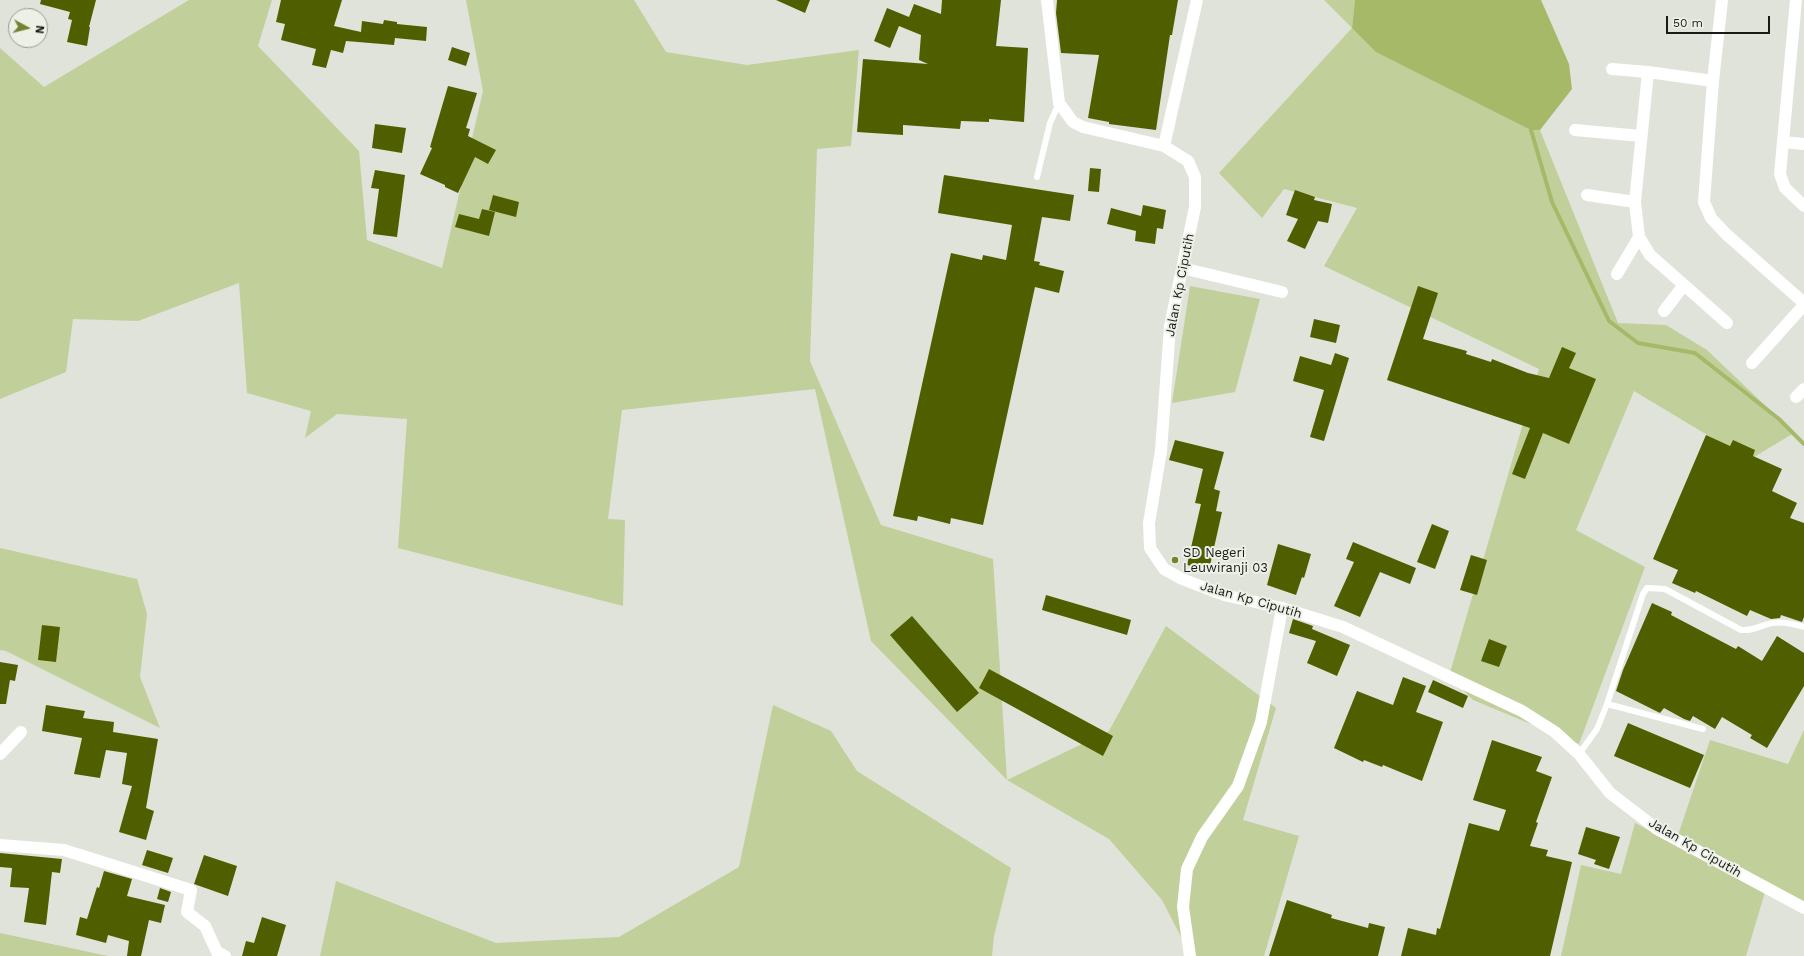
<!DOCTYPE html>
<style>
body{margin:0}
#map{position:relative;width:1804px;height:956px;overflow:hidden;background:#e0e3d9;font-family:"Work Sans",sans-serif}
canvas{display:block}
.north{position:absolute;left:8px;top:8px;width:40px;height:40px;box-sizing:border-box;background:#edf0e6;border:1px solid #999b94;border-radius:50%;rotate:97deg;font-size:11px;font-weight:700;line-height:16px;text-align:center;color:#1a1b18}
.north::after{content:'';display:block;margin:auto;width:14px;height:18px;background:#728434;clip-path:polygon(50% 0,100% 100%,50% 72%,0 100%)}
.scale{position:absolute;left:1666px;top:16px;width:104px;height:18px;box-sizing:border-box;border:2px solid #1a1b18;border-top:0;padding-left:5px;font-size:12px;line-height:14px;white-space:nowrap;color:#1a1b18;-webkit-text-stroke:3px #edf0e6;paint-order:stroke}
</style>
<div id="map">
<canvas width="1804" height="956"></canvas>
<div class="north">N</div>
<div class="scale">50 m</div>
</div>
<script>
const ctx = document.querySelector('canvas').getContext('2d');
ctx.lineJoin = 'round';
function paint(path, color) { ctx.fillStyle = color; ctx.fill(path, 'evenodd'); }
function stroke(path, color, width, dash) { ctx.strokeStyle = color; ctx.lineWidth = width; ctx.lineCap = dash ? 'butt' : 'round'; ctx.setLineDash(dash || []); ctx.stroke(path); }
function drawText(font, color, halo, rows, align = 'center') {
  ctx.font = font + ' "Work Sans",sans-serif'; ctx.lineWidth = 4; ctx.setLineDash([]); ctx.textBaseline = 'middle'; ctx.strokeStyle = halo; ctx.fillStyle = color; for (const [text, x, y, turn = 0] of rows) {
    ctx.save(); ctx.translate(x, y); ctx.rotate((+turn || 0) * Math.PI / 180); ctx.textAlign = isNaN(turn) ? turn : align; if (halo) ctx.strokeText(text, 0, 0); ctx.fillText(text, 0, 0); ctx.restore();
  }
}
const green = new Path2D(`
 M 189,0 L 272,0 L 258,46 L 359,151 L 367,240 L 442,268 L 483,91 L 466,0 L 634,0 L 666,52 L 747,65 L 859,50 L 851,146 L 817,149 L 810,361 L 881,525 L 993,559 L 1007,780 L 1109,731 L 1166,626 L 1276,708 L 1243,820 L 1299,836 L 1264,956 L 1191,956 L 1162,900 L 1109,839 L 1007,780 L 871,641 L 815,389 L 622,410 L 608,519 L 625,520 L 623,606 L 398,548 L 407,419 L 337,414 L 305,438 L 311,411 L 247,393 L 239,283 L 138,321 L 73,319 L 66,372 L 0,399 L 0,48 L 44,87 Z
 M 1324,0 L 1355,0 L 1352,28 L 1531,130 L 1540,130 L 1618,323 L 1666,325 L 1707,350 L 1794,433 L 1749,460 L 1634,391 L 1576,530 L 1645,567 L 1579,744 L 1473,700 L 1449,676 L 1539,369 L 1324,266 L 1357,208 L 1284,189 L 1262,218 L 1219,173 L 1352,28 Z
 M 1190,286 L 1260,299 L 1235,392 L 1172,403 Z
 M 0,548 L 137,579 L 147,614 L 140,677 L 160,728 L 6,651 L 0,650 Z
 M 773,705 L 831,731 L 857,771 L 1011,868 L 994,936 L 992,956 L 320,956 L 336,881 L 496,943 L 619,937 L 739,867 Z
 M 1804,730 L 1804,913 L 1765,892 L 1746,956 L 1561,956 L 1581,865 L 1621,874 L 1635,823 L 1675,844 L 1710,740 L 1788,764 Z
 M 0,933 L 108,956 L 0,956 Z`);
const water = new Path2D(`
 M 1355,0 L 1541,0 L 1569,64 L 1572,89 L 1540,130 L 1531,130 L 1376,52 L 1352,28 Z`);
const stream = new Path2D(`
 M 1531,130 L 1552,202 L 1609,321 L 1638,343 L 1695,353 L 1779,419 L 1804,444`);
const building = new Path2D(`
 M 41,0 L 96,0 L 89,27 L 90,27 L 87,46 L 67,42 L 72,20 L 68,19 L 70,12 L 40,4 Z
 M 281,0 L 342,0 L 334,26 L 361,32 L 362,21 L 383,24 L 384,20 L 397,22 L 397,24 L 427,27 L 426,41 L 395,38 L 394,45 L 346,41 L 343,53 L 331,50 L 326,68 L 312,65 L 316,49 L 281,40 L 285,24 L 276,22 Z
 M 776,0 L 810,0 L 805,13 Z
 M 942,0 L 1001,0 L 996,46 L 1028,48 L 1024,122 L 989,119 L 989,122 L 961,121 L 960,129 L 903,125 L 903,135 L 857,132 L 863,59 L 928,64 L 919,60 L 921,35 L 899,26 L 890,48 L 874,41 L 887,8 L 909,17 L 914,4 L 941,14 Z
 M 1057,0 L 1178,0 L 1172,35 L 1170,35 L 1156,130 L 1109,124 L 1109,122 L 1088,118 L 1099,55 L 1061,53 L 1056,13 Z
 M 452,47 L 470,53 L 466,66 L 448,60 Z
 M 448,86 L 477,93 L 466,128 L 470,129 L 468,136 L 496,150 L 488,164 L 475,157 L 458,193 L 445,187 L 445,185 L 420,174 L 432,148 L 430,147 Z
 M 375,124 L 406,128 L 402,153 L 372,148 Z
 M 1090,168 L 1101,169 L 1099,192 L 1088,191 Z
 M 375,170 L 405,175 L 397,237 L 373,234 L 379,189 L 371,188 Z
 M 944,175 L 1074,195 L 1070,221 L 1042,217 L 1034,261 L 1040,262 L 1039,265 L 1064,271 L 1059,293 L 1035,287 L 983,525 L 951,518 L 950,524 L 918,516 L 917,521 L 893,516 L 951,253 L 982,260 L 983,255 L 1006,260 L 1012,225 L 938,213 Z
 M 1295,190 L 1315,197 L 1314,200 L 1332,204 L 1328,223 L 1318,221 L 1305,249 L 1287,241 L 1298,219 L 1286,215 Z
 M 493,195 L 519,202 L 516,217 L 489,210 Z
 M 1143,205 L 1166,210 L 1163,229 L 1157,228 L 1155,244 L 1135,241 L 1136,231 L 1107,224 L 1111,208 L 1141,216 Z
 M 482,209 L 495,212 L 489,236 L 455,227 L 459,214 L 479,219 Z
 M 1418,286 L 1438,293 L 1423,339 L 1467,351 L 1466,354 L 1491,362 L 1492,359 L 1528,373 L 1549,378 L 1562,347 L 1576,353 L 1569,368 L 1596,379 L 1569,444 L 1543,433 L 1525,479 L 1512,474 L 1530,428 L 1387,380 Z
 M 1314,319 L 1340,325 L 1336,343 L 1310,337 Z
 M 1335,353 L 1349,358 L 1324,441 L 1310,437 L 1324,390 L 1293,381 L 1300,356 L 1331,365 Z
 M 1706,435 L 1730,446 L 1733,440 L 1755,450 L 1753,456 L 1782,469 L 1772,491 L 1797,503 L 1790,518 L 1804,523 L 1804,617 L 1802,622 L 1781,615 L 1780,618 L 1771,619 L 1750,610 L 1747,616 L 1696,591 L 1695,593 L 1672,583 L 1678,570 L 1653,559 Z
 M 1175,440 L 1224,452 L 1214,489 L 1220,491 L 1216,511 L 1222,512 L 1209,570 L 1187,565 L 1201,504 L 1195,503 L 1203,469 L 1169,460 Z
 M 1432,524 L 1449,531 L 1435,569 L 1417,562 Z
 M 1353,542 L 1416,568 L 1410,584 L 1380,572 L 1360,617 L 1334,606 L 1354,562 L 1346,559 Z
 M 1278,544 L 1311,554 L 1304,578 L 1302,577 L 1296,595 L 1267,585 Z
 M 1471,555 L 1487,560 L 1477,595 L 1460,590 Z
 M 1046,595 L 1131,620 L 1127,635 L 1042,610 Z
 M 1652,603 L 1672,612 L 1671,615 L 1736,649 L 1738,646 L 1762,661 L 1777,636 L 1804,653 L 1804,686 L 1767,748 L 1750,738 L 1752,735 L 1722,717 L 1715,729 L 1693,716 L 1690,721 L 1684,719 L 1664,708 L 1660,713 L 1616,691 L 1623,670 Z
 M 912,616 L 979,693 L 957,712 L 890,635 Z
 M 1293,619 L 1313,626 L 1312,629 L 1350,645 L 1337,676 L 1307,663 L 1316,641 L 1289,633 Z
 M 42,625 L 60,627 L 56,662 L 38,660 Z
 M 1489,639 L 1507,646 L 1499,667 L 1481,661 Z
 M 0,662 L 18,665 L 15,681 L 10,680 L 6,704 L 0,704 Z
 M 989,669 L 1113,736 L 1103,756 L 979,688 Z
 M 1403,677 L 1426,686 L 1416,712 L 1443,722 L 1422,781 L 1383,765 L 1382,767 L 1364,760 L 1363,762 L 1334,748 L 1357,691 L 1393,705 Z
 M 1433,680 L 1468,696 L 1463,708 L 1428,692 Z
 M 46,705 L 85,711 L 83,718 L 114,722 L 113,732 L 158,739 L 146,808 L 154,811 L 146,840 L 119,832 L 132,786 L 122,784 L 127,753 L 106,750 L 100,778 L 74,774 L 82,738 L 42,731 Z
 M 1628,723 L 1704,755 L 1690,788 L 1614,756 Z
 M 1492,740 L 1542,757 L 1536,771 L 1552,777 L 1536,822 L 1538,823 L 1530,846 L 1548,850 L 1546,856 L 1572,862 L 1550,956 L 1401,956 L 1408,928 L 1436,935 L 1437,928 L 1440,929 L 1469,823 L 1499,831 L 1506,810 L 1473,800 Z
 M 1586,827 L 1620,837 L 1609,869 L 1594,864 L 1596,860 L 1578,854 Z
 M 147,850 L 173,858 L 168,873 L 142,865 Z
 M 0,853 L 62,859 L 60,873 L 52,872 L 46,925 L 24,922 L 29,888 L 10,887 L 12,868 L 0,867 Z
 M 204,855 L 237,866 L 228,896 L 194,884 Z
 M 104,871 L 132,879 L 127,896 L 165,905 L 161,923 L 149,920 L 141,956 L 127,956 L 129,941 L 108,935 L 106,943 L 76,935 L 80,917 L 87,919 L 97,887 L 99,888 Z
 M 160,888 L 171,892 L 168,902 L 157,899 Z
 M 1287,900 L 1332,915 L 1331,918 L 1368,928 L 1369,923 L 1385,927 L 1378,956 L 1269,956 Z
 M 262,917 L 286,925 L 277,956 L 242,956 L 246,941 L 254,943 Z`);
const service = new Path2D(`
 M 1037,177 L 1050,123 L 1059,103
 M 1607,704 L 1703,729
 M 1579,754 L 1597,729 L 1607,704 L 1643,594 L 1647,588 L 1665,589 L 1741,630 C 1757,631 1759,625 1772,623 C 1782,621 1794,624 1804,627`);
const minor = new Path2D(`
 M 1047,0 L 1059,103 L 1073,122 L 1083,127 L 1164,146 L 1188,161 L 1195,177 L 1195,207 L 1170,326 L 1161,451 L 1149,523 L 1150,548 L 1164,569 L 1182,579 L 1224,595 L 1282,608 L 1343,627 L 1522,711 L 1555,732 L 1579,754 L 1610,793 L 1657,829 L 1804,908
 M 1722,0 L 1713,81 L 1704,202 L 1711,218 L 1726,234 L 1804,303
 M 1796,0 L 1780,174 L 1785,188 L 1804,206
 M 1612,69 L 1648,72
 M 1713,81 L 1648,72 L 1635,202 L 1639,237 L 1650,255 L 1727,323
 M 1575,130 L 1641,136
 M 1784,142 L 1804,144
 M 1164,146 L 1197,0
 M 1587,195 L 1635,202
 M 1182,268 L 1282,292
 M 1617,274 L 1639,237
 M 1664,311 L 1684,285
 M 1752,363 L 1804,305
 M 1796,397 L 1804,389
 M 0,754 L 21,732
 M 0,845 L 64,850 L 191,890 L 187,912 L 205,926 L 217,952 L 225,956
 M 1190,956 L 1183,907 L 1187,869 L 1202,837 L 1238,786 L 1261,722 L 1282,608`);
const markers = [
 [1175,560,4,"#728434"]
];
const streetNames = [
 ["Jalan Kp Ciputih",1180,285,-79],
 ["Jalan Kp Ciputih",1251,600,16],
 ["Jalan Kp Ciputih",1695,848,30]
];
const poiNames = [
 ["SD Negeri",1183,553],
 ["Leuwiranji 03",1183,568]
];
paint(green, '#c1cf9b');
paint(water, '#a5b968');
stroke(stream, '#a5b968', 4);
paint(building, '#4f5f00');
stroke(service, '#fff', 6);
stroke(minor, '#fff', 12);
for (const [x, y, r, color] of markers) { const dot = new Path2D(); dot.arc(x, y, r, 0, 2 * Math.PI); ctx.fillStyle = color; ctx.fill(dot); stroke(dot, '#edf0e6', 1.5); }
drawText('13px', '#1a1b18', '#edf0e6', streetNames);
drawText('13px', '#1a1b18', '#edf0e6', poiNames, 'left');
</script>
